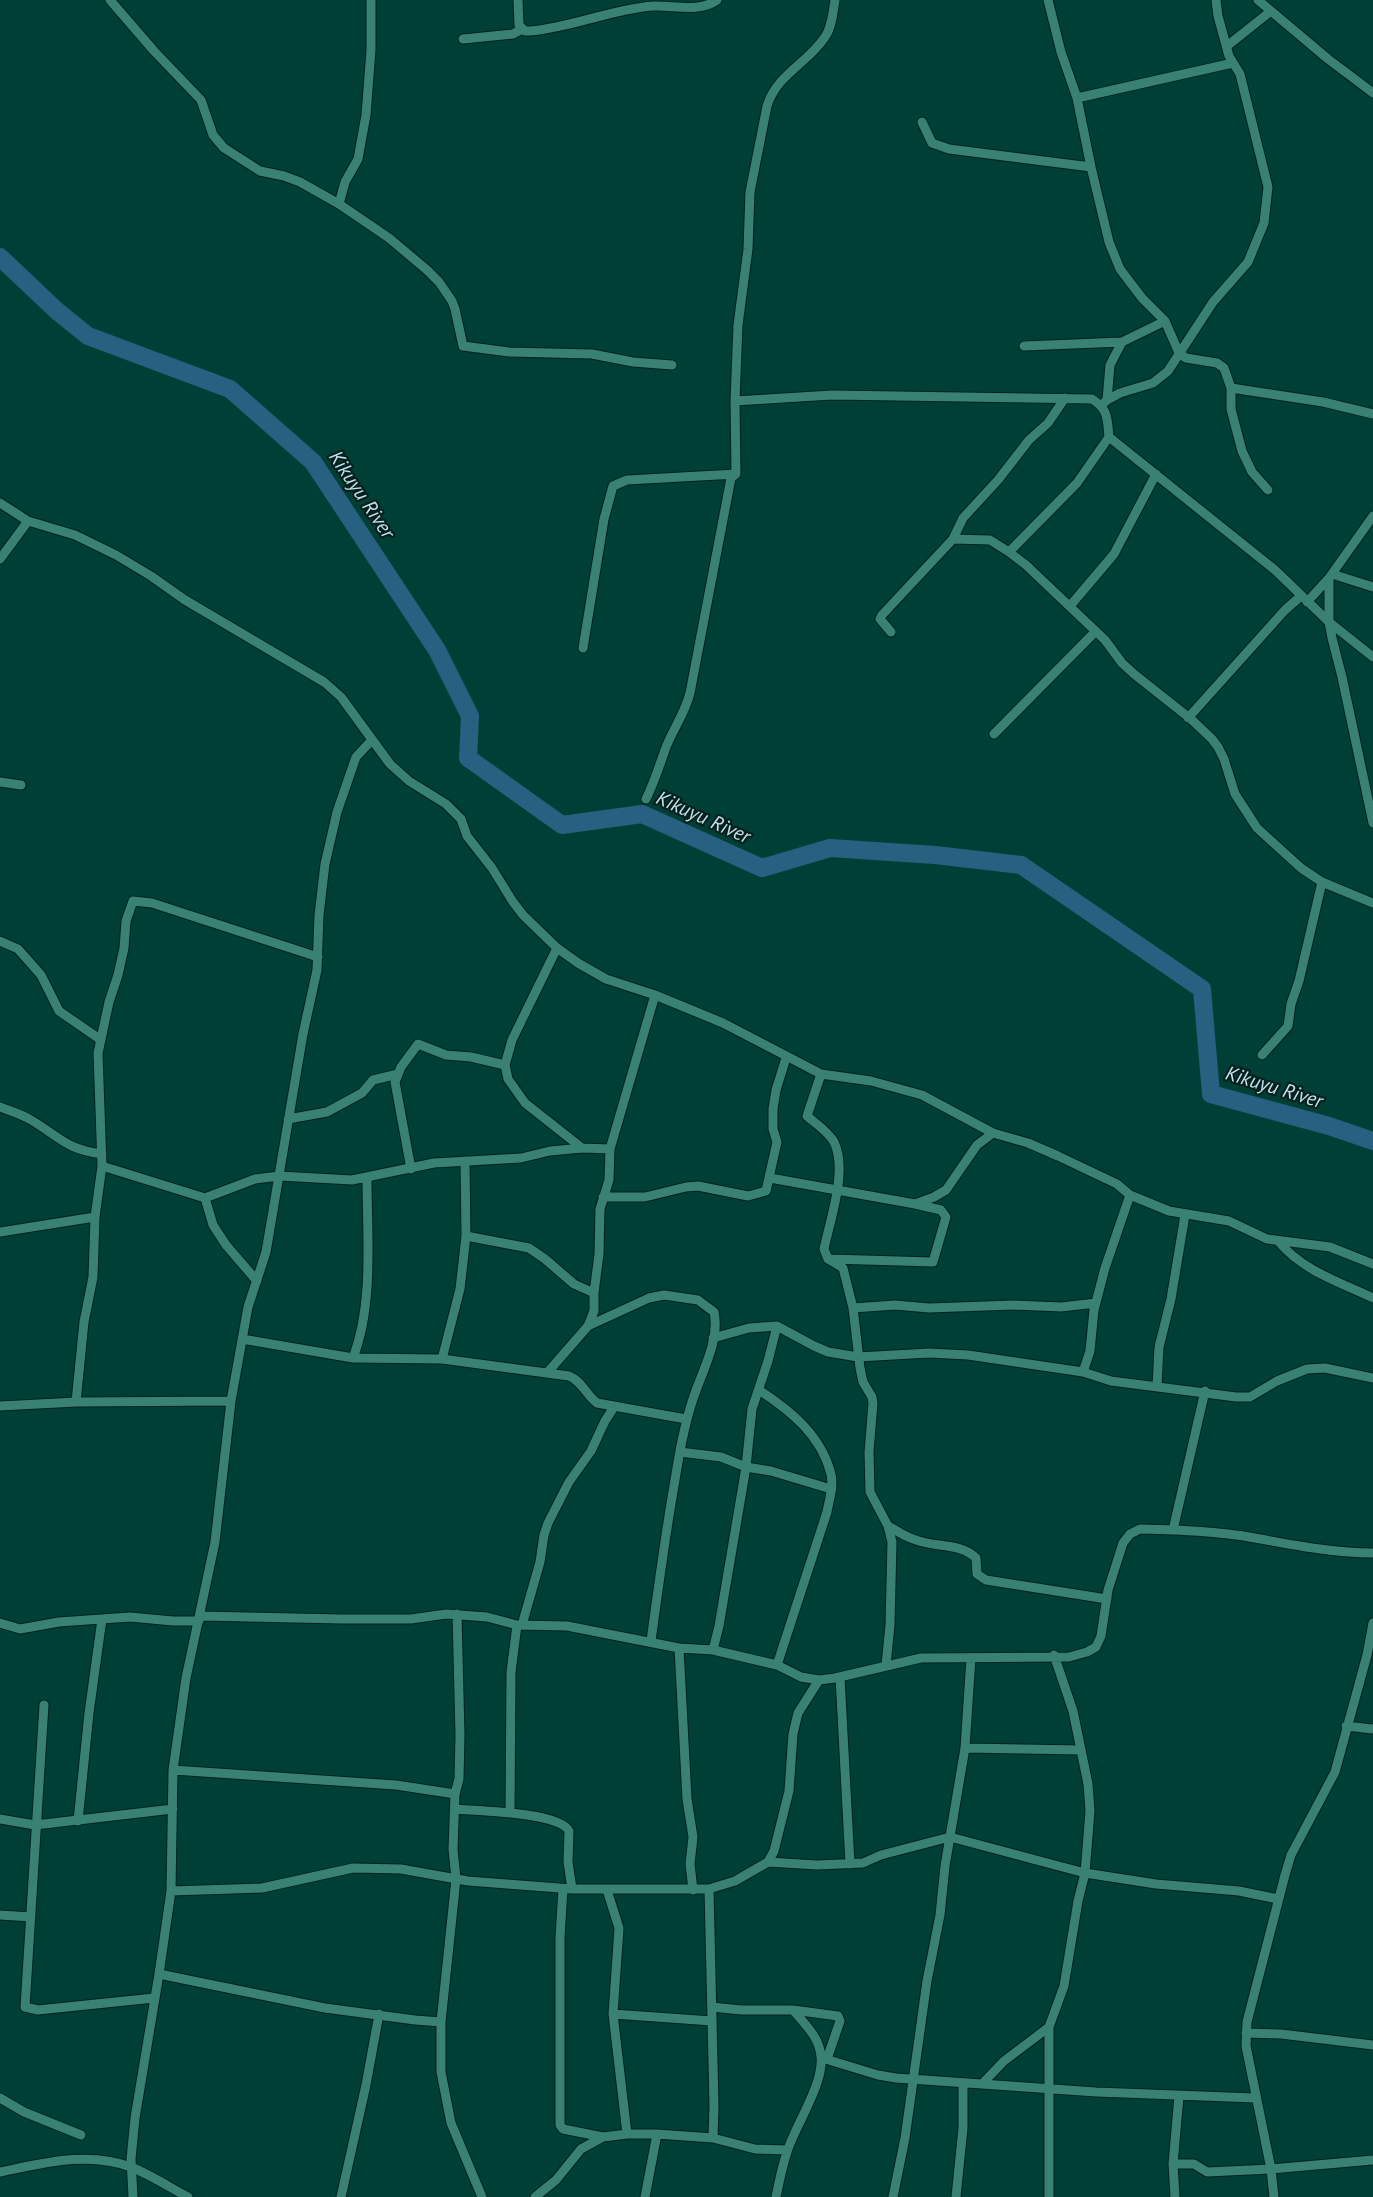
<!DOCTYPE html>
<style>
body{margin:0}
canvas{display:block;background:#003f35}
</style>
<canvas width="1373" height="2197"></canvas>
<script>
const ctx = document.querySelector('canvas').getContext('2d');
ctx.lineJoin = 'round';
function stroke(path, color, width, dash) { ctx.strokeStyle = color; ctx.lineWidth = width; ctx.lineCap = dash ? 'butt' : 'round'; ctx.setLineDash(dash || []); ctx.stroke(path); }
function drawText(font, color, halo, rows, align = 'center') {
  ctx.font = font + ' "PT Sans",sans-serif'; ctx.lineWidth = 4.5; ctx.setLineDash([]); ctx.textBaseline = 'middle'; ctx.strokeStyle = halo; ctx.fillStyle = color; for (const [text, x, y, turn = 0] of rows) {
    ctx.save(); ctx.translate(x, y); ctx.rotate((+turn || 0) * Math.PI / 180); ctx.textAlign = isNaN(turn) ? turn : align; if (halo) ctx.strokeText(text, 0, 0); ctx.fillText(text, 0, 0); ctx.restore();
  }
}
const river = new Path2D(`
 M 0,257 L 57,311 L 88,336 L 230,389 L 313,462 L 437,650 L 470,716 L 468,758 L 562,825 L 642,814 L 762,868 L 830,848 L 935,855 L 1021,865 L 1202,989 L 1211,1094 L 1329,1126 L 1373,1141`);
const street = new Path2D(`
 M 110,0 L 154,51 L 201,100 L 213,135 L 224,148 L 260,171 L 284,176 L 300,182 L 339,204 L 389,238 L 427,270 L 439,282 L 452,301 L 455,309 L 463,346 L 509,352 L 592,354 L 633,362 L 672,365
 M 518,0 L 519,25 L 525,31 L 530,31 C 570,28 612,9 653,6 C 674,5 699,13 717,0
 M 1048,0 L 1061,52 L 1077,98 L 1091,167 L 1109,242 L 1120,269 L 1142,298 L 1165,321 L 1179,353 L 1186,358 L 1217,363 L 1224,368 L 1231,388 L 1231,409 L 1242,451 L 1252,472 L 1268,490
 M 1258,0 L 1328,59 L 1373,93
 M 463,39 L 513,34 L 522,29
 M 1227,46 L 1271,11
 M 1077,98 L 1233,63
 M 922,122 L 932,143 L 949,149 L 1091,167
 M 339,204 L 345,182 L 358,159 L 366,115 L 371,50 L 371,0
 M 1024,346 L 1122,342 L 1165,321
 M 1231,388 L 1323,402 L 1373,414
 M 1107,400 L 1110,365 L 1122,342
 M 735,401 L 832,395 L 1092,399 C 1109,410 1107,419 1109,437 L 1275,570 L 1329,622 L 1373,657
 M 1102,405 L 1107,400 L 1120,393 L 1153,383 L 1168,371 L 1213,302 L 1248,262 L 1264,223 L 1268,187 L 1240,74 L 1229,56 L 1218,16 L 1216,0
 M 0,503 L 28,521 L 75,535 L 116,555 L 151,576 L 185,600 L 324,682 L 341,697 L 390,764 L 409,781 L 446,804 L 461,819 L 467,836 L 492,868 L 513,902 L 523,915 L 557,948 L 578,963 L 606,979 L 655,995 L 723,1023 L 821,1074 L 871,1081 L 922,1095 L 993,1133 L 1028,1143 L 1058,1156 L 1117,1184 L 1130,1195 L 1169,1211 L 1229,1221 L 1267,1239 L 1330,1247 L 1373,1264
 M 1373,516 L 1329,578 L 1329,622 L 1332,638 L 1342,677 L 1373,823
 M 953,539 L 990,540 L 1009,552 L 1026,565 L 1105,640 L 1122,663 L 1134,674 L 1192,720 L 1212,739 L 1218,747 L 1224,759 L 1235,794 L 1257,828 L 1301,868 L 1322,882 L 1373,903
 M 1009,552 L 1077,483 L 1109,437
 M 0,559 L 28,521
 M 1332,574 L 1373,587
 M 1307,602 L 1329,578
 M 1070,606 L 1114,554 L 1156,474
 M 891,632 L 880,619 L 882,615 L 953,539 L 963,518 L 998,480 L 1029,440 L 1048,423 L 1065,398
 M 583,648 L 604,519 L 613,486 L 627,480 L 736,474
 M 1188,718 L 1285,610 L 1301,596
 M 994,734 L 1095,632
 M 0,782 L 21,785
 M 646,799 C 654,783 659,767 665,750 C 672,730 684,716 690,693 L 731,478 L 736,474 L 735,401 L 738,325 L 748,249 L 750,192 L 767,106 C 777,74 808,63 825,37 C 832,27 833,12 835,0
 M 0,941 L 18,949 L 41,975 L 59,1011 L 101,1040
 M 557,948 L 512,1040 L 505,1065 L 508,1079 L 525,1103 L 582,1148
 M 1262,1055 L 1288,1026 L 1291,1004 L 1299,981 L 1322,882
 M 821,1074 L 807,1116 C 815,1123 829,1132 834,1142 C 848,1170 830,1220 824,1249 L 828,1259 L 843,1268 L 853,1308 L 860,1368 L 863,1382 L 872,1397 L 873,1403 L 869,1452 L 870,1492 L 888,1526 L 892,1542 L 890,1625 L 886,1665
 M 0,1107 C 10,1111 21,1114 31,1120 C 60,1137 65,1149 102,1154
 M 288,1119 L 327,1112 L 362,1093 L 373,1080 L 398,1074
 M 102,1166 L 205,1198 L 255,1179 L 279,1176 L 352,1180 L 434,1163 L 521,1158 L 550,1151 L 582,1148 L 610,1149
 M 411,1169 L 395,1082 L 401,1067 L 418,1044 L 446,1055 L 471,1057 L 505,1065
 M 770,1178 L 915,1204 L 934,1197 L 946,1190 L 977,1145 L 993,1133
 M 603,1197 L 645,1197 L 686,1187 L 698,1186 L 748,1196 L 766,1191 L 777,1142 L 773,1129 L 773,1109 L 776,1090 L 786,1058
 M 205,1198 L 213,1225 L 226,1245 L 257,1281
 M 0,1232 L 95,1217
 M 466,1236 L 529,1248 L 545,1259 L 574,1284 L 594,1293
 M 1279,1242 C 1303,1271 1340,1282 1373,1298
 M 830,1259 L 933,1262 L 946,1217 L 941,1210 L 915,1204
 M 853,1308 L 895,1305 L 929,1308 L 1014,1305 L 1061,1307 L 1096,1303
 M 588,1326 L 649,1298 L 664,1295 L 698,1300 L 714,1312 C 720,1339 703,1370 694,1396 C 684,1425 679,1455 674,1486 C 665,1537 658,1589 651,1641
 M 713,1338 L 749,1328 L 777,1326 L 814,1346 L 828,1352 L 858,1357 L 929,1353 L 968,1355 L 1083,1372 L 1111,1381 L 1236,1397 L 1250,1397 L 1277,1381 L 1307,1369 L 1325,1368 L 1373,1378
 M 242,1339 L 353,1358 L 442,1359 L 569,1376 C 582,1381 586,1395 597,1403 L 686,1419
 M 353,1358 C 374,1303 367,1237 367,1178
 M 442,1359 L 460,1289 L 466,1236 L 465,1161
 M 1083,1372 L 1090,1351 L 1094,1310 L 1105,1268 L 1130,1195
 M 547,1373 L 588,1326 L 594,1311 L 594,1293 L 599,1254 L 600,1209 L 609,1180 L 610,1149 L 655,995
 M 1157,1386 L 1159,1347 L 1171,1299 L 1185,1215
 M 759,1390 C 791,1411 821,1435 831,1474 C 834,1487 829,1500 827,1512 L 777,1665
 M 76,1402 L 84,1322 L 93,1277 L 95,1217 L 102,1166 L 98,1053 L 109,1002 L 118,975 L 124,948 L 126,921 L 133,901 L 152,903 L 318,957
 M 0,1406 L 76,1402 L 231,1401
 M 680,1452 L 721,1457 L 746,1467 L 771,1471 L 831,1489
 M 888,1526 C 896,1530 904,1536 913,1539 C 933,1548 960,1542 976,1558 L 977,1574 L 986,1580 L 1107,1599
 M 1173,1530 L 1205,1391
 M 457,1614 L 460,1735 L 459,1779 L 455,1794 L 453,1849 L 456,1879 L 441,2022 L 441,2072 L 451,2123 L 482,2197
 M 200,1616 L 342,1619 L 411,1619 L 446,1614 L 487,1617 L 517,1625 L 567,1626 L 679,1648 L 713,1650 L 777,1665 L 801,1677 L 819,1680 L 835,1678 L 921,1658 L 1069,1657 L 1087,1652 L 1096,1647 L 1101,1636 L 1108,1590 L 1123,1543 L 1130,1534 L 1140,1529 C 1178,1530 1217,1531 1255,1538 C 1294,1545 1333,1553 1373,1553
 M 0,1623 L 20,1629 L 59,1622 L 130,1617 L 173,1621 L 199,1621
 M 522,1625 L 540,1562 L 544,1535 L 548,1523 L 569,1482 L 591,1451 L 605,1421 L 614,1407
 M 679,1648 L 687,1799 L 693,1837 L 690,1864 L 693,1890
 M 713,1650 L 719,1626 L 746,1467 L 752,1409 L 768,1361 L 777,1326
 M 840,1677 L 850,1864
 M 44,1705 L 25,2007 L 38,2010 L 154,1998
 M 1346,1726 L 1373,1729
 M 965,1748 L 1081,1750
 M 173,1770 L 396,1785 L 455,1794
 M 455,1809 C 477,1811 559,1812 569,1831 L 568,1862 L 572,1889
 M 510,1813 L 511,1672 L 517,1625
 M 0,1819 L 35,1825 L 173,1809
 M 78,1821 L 89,1713 L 102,1619
 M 768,1862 L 817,1865 L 863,1863 L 881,1855 L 950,1837 L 1085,1873 L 1156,1884 L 1239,1891 L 1278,1899
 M 563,1889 L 560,1937 L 560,2125 L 563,2129 L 603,2137
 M 709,1889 L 714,2106 L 713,2138
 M 607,1890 L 619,1928 L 613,2014 L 627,2134
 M 171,1891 L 262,1888 L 353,1868 L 401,1869 L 468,1881 L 572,1889 L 709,1889 L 735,1881 L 768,1862 L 774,1851 L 789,1791 L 793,1734 L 798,1713 L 819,1680
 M 0,1915 L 31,1917
 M 159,1974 L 325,2008 L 415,2020 L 441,2022
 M 712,2007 L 741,2010 L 793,2010 L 838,2016 L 840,2021 L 827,2059
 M 613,2014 L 712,2021
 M 1246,2033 L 1281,2034 L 1373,2045
 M 822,2058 L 878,2075 L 896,2078 L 1096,2092 L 1255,2098
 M 982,2084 L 1004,2061 L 1049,2027 L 1064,1986 L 1078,1901 L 1085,1873 L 1090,1811 L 1088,1784 L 1073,1711 L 1054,1655
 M 0,2098 L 24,2112 L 81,2135
 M 1173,2164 L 1194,2164 L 1207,2172 L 1271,2169 L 1373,2160
 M 0,2172 C 44,2163 88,2151 131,2167 C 151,2175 169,2187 188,2197
 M 133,2197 L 131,2159 L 135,2118 L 159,1974 L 171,1891 L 173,1770 L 186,1678 L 215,1542 L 231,1401 L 248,1307 L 266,1252 L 303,1034 L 317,970 L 319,915 L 325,864 L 337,812 L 356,757 L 371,741
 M 341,2197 L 366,2085 L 379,2014
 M 535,2197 L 556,2180 L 581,2149 L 603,2137 L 627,2134 L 657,2134 L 713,2138 L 755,2149 L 787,2150
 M 645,2197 L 657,2134
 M 776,2197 C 779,2182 782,2167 787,2152 C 795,2126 824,2084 821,2057 C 820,2038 805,2024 793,2010
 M 893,2197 L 905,2138 L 927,1981 L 940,1915 L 945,1866 L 965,1748 L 971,1658
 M 956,2197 L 963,2128 L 963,2083
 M 1049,2197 L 1049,2027
 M 1175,2197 L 1173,2164 L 1179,2096
 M 1274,2197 L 1271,2169 L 1246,2046 L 1247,2022 L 1285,1875 L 1291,1855 L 1335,1772 L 1367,1655 L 1373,1623`);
const waterNames = [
 ["Kikuyu River",361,495,56],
 ["Kikuyu River",703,818,24],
 ["Kikuyu River",1274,1088,17]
];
stroke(river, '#286082', 18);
stroke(street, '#00231d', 11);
stroke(street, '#398172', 9);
drawText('italic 20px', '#c9dfef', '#04221d', waterNames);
</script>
